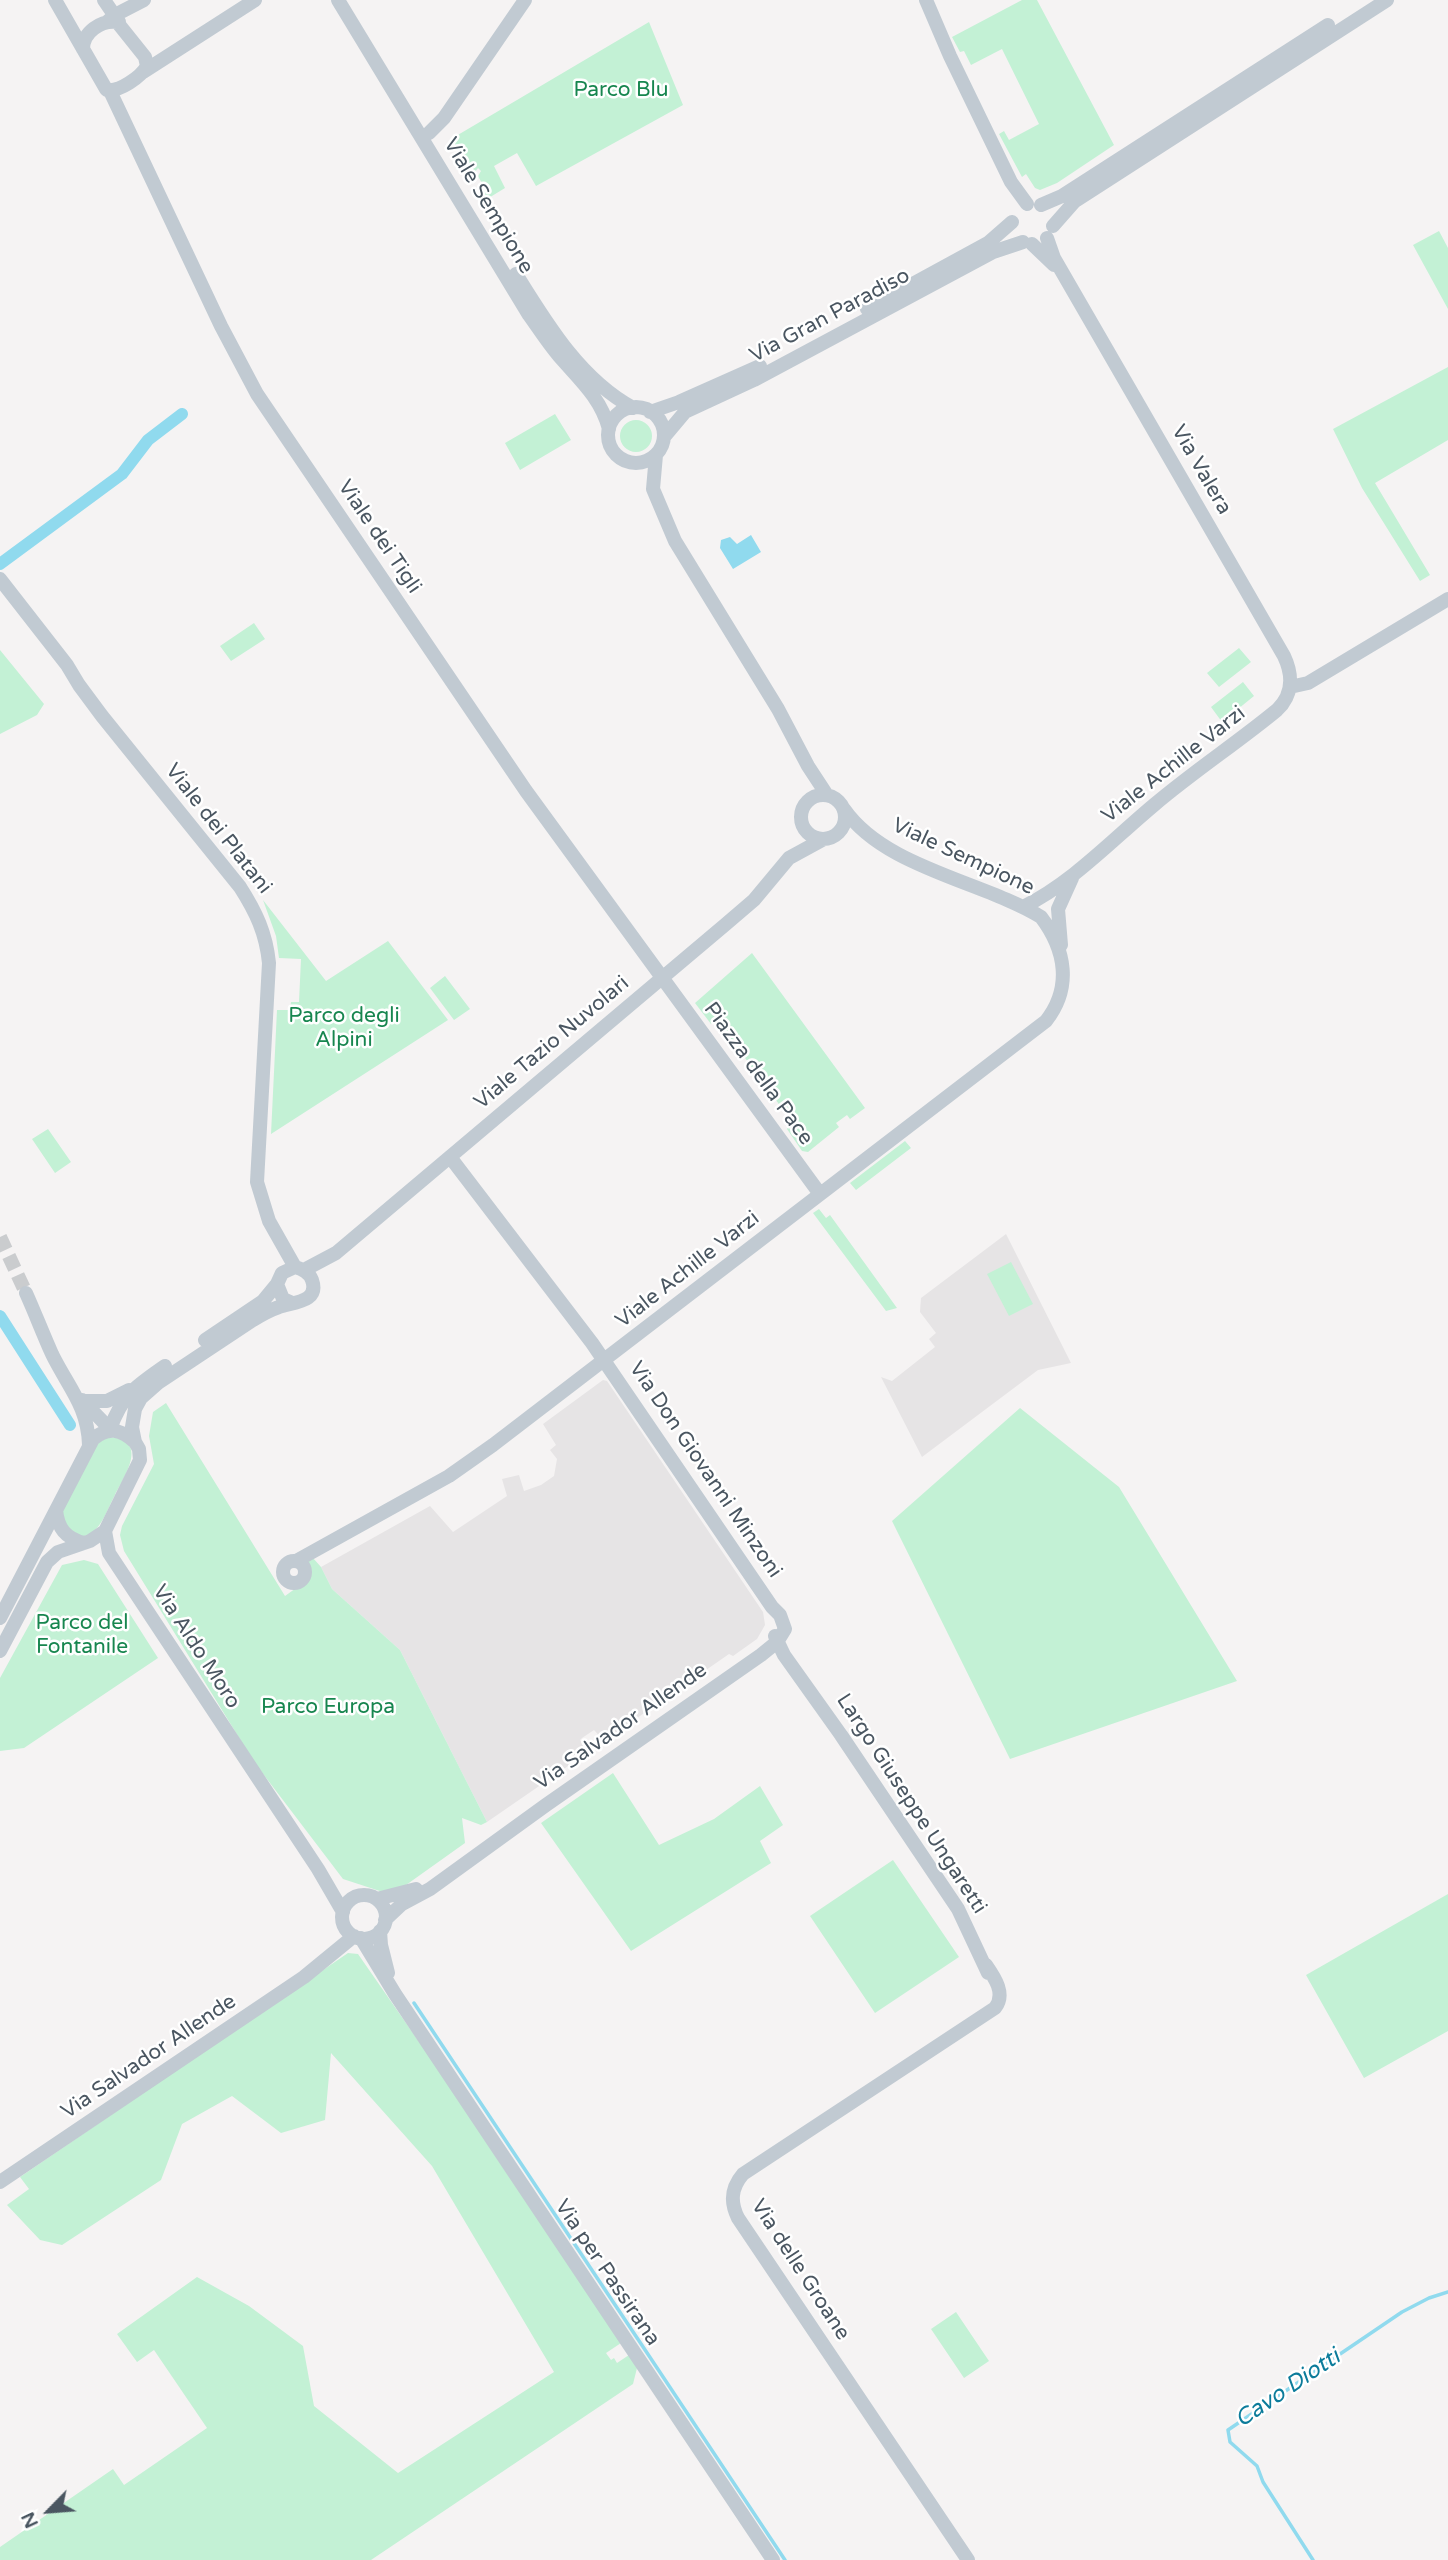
<!DOCTYPE html>
<style>
body{margin:0}
#map{position:relative;width:1448px;height:2560px;overflow:hidden;background:#f5f3f3;font-family:"Varela Round",sans-serif}
canvas{display:block}
.north{position:absolute;left:14px;top:2476px;width:70px;height:70px;-webkit-text-stroke:5px #fff;paint-order:stroke;rotate:245deg;font-size:19px;font-weight:700;line-height:28px;text-align:center;color:#4a5661}
.north::after{content:'';display:block;margin:auto;width:24px;height:32px;background:#4a5661;clip-path:polygon(50% 0,100% 100%,50% 72%,0 100%)}
</style>
<div id="map">
<canvas width="1448" height="2560"></canvas>
<div class="north">N</div>
</div>
<script>
const ctx = document.querySelector('canvas').getContext('2d');
ctx.lineJoin = 'round';
function paint(path, color) { ctx.fillStyle = color; ctx.fill(path, 'evenodd'); }
function stroke(path, color, width, dash) { ctx.strokeStyle = color; ctx.lineWidth = width; ctx.lineCap = dash ? 'butt' : 'round'; ctx.setLineDash(dash || []); ctx.stroke(path); }
function drawText(font, color, halo, rows, align = 'center') {
  ctx.font = font + ' "Varela Round",sans-serif'; ctx.lineWidth = 5; ctx.setLineDash([]); ctx.textBaseline = 'middle'; ctx.strokeStyle = halo; ctx.fillStyle = color; for (const [text, x, y, turn = 0] of rows) {
    ctx.save(); ctx.translate(x, y); ctx.rotate((+turn || 0) * Math.PI / 180); ctx.textAlign = isNaN(turn) ? turn : align; if (halo) ctx.strokeText(text, 0, 0); ctx.fillText(text, 0, 0); ctx.restore();
  }
}
const education = new Path2D(`
 M 1006,1234 L 1071,1363 L 1038,1370 L 922,1457 L 881,1377 L 892,1381 L 935,1347 L 929,1339 L 936,1333 L 920,1312 L 921,1298 Z
 M 603,1380 L 607,1381 L 763,1612 L 765,1625 L 757,1639 L 733,1656 L 729,1654 L 604,1741 L 594,1730 L 582,1738 L 580,1740 L 587,1753 L 487,1822 L 400,1650 L 332,1589 L 321,1567 L 430,1506 L 453,1532 L 507,1496 L 502,1479 L 519,1475 L 524,1491 L 541,1485 L 554,1476 L 557,1459 L 550,1450 L 556,1445 L 543,1424 Z`);
const green = new Path2D(`
 M 1022,0 L 1037,0 L 1114,145 L 1057,183 L 1040,190 L 1035,188 L 1026,174 L 1022,177 L 999,134 L 1004,131 L 1009,140 L 1039,124 L 1002,49 L 971,65 L 964,51 L 960,52 L 952,37 Z
 M 649,22 L 683,105 L 536,186 L 517,153 L 494,166 L 505,188 L 487,199 L 482,189 L 484,187 L 478,176 L 481,171 L 478,168 L 475,172 L 469,170 L 451,139 Z
 M 1439,231 L 1448,248 L 1448,309 L 1413,245 Z
 M 1448,367 L 1448,440 L 1375,483 L 1430,575 L 1420,581 L 1362,488 L 1333,429 Z
 M 555,414 L 571,440 L 520,470 L 505,443 Z
 M620 436a16 16 0 1 1 32 0a16 16 0 1 1-32 0Z
 M 254,623 L 265,639 L 231,661 L 220,646 Z
 M 1239,648 L 1251,662 L 1219,687 L 1207,673 Z
 M 0,650 L 44,704 L 37,715 L 0,734 Z
 M 1243,682 L 1254,696 L 1222,722 L 1211,707 Z
 M 263,900 L 326,981 L 388,941 L 448,1020 L 271,1134 L 277,1010 L 290,1010 L 291,1002 L 299,1002 L 301,959 L 279,958 L 276,936 Z
 M 752,953 L 865,1108 L 850,1119 L 847,1115 L 836,1123 L 839,1127 L 808,1152 L 802,1151 L 787,1129 L 792,1122 L 718,1021 L 711,1024 L 695,1003 Z
 M 445,976 L 470,1009 L 454,1020 L 430,988 Z
 M 48,1129 L 71,1162 L 55,1173 L 32,1139 Z
 M 905,1141 L 911,1148 L 856,1190 L 850,1183 Z
 M 819,1209 L 826,1218 L 830,1215 L 897,1308 L 886,1311 L 813,1213 Z
 M 1011,1262 L 1033,1304 L 1009,1316 L 987,1274 Z
 M 166,1403 L 285,1596 L 310,1578 L 307,1562 L 313,1558 L 321,1567 L 332,1589 L 400,1650 L 487,1822 L 481,1825 L 462,1818 L 465,1843 L 392,1895 L 343,1879 L 254,1762 L 124,1551 L 120,1535 L 122,1526 L 154,1464 L 149,1436 L 153,1412 Z
 M 1020,1408 L 1119,1487 L 1237,1681 L 1010,1759 L 892,1521 Z
 M 108,1437 C 150,1439 125,1475 115,1495 C 109,1506 104,1521 96,1529 C 92,1534 87,1535 82,1537 L 67,1529 L 62,1512 L 98,1443 Z
 M 84,1560 L 98,1564 L 158,1658 L 24,1748 L 0,1751 L 0,1678 L 62,1565 Z
 M 613,1773 L 659,1845 L 714,1819 L 760,1786 L 783,1825 L 760,1841 L 771,1863 L 631,1951 L 541,1823 Z
 M 893,1860 L 959,1957 L 875,2013 L 810,1916 Z
 M 1448,1894 L 1448,2031 L 1364,2078 L 1306,1975 Z
 M 348,1953 L 358,1954 L 456,2095 L 621,2343 L 606,2353 L 611,2360 L 614,2358 L 617,2363 L 629,2355 L 637,2368 L 633,2384 L 371,2560 L 0,2560 L 0,2547 L 113,2469 L 124,2485 L 207,2428 L 154,2350 L 137,2362 L 117,2334 L 197,2277 L 249,2306 L 303,2346 L 314,2406 L 398,2473 L 554,2372 L 432,2166 L 331,2053 L 325,2120 L 281,2133 L 232,2096 L 182,2124 L 161,2180 L 62,2245 L 40,2240 L 7,2205 L 29,2189 L 20,2177 Z
 M 956,2312 L 989,2361 L 964,2378 L 931,2329 Z`);
const water = new Path2D(`
 M 751,535 L 761,552 L 733,569 L 720,548 L 721,540 L 730,537 L 737,544 Z`);
const stream = new Path2D(`
 M 414,2003 L 785,2560
 M 1313,2560 L 1263,2482 L 1257,2466 L 1230,2442 L 1228,2430 L 1402,2312 L 1429,2298 L 1448,2292`);
const canal = new Path2D(`
 M 0,564 L 122,474 L 148,440 L 182,414
 M 0,1316 L 70,1425`);
const streetTunnel = new Path2D(`
 M 0,1237 L 26,1293`);
const street = new Path2D(`
 M 55,0 L 106,89 L 107,90 C 119,92 141,77 147,66 L 145,57 L 117,22 C 101,20 83,32 83,49
 M 104,0 L 119,22
 M 338,0 L 529,315 C 539,329 548,343 559,356 C 579,379 601,398 609,429
 M 926,0 L 950,56 L 1011,182 L 1027,204
 M 108,21 L 115,15 L 144,0
 M 143,72 L 255,0
 M 110,91 L 221,326 L 257,394 L 526,791 L 820,1194
 M 429,133 L 444,118 L 525,0
 M 1041,205 L 1062,196 L 1328,25
 M 1053,226 L 1075,201 L 1387,0
 M 1032,244 L 1054,265
 M 516,274 C 547,324 580,379 633,408
 M 867,309 L 988,243 L 1012,222
 M608 435a28 28 0 1 1 56 0a28 28 0 1 1-56 0Z
 M 650,412 L 679,402 L 760,366
 M 664,437 L 685,412 L 754,380 L 993,252 L 1023,242
 M 656,455 L 653,489 L 675,541 L 778,709 L 808,766 L 827,795
 M 0,579 L 67,665 L 79,685 L 102,716 L 240,887 C 256,912 266,933 269,963 L 257,1182 L 269,1221 L 295,1267
 M 1290,687 L 1308,683 L 1448,599
 M801 817a22 22 0 1 1 44 0a22 22 0 1 1-44 0Z
 M 1023,907 C 1072,883 1112,840 1154,805 C 1194,771 1237,743 1277,710 C 1293,695 1293,675 1284,656 L 1054,258 L 1047,238
 M 1061,945 L 1058,909 L 1072,878
 M 304,1270 L 336,1253 L 726,924 L 754,900 L 789,858 L 822,840
 M 26,1293 C 35,1313 43,1334 52,1354 C 68,1387 88,1406 89,1445
 M 205,1340 L 263,1301 L 277,1284
 M 82,1400 L 110,1429
 M 84,1401 L 107,1401 L 129,1390
 M 110,1429 C 123,1394 135,1387 165,1366
 M 56,1510 C 58,1528 65,1538 84,1543
 M 105,1531 L 109,1553 L 318,1869 L 343,1912
 M283 1572a11 11 0 1 1 22 0a11 11 0 1 1-22 0Z
 M 296,1561 L 449,1476 L 493,1445 L 1046,1021 C 1072,988 1066,950 1041,917 C 982,881 885,868 844,809
 M 0,1618 L 93,1439 C 108,1426 121,1429 135,1442
 M 775,1636 L 784,1655 L 841,1735 L 958,1909 L 988,1973
 M 0,1651 L 47,1562 L 58,1552 L 90,1541 L 105,1531 L 140,1460 L 139,1449 L 135,1442 L 132,1427 L 135,1409 L 141,1398 L 158,1383 L 253,1320 C 261,1315 270,1310 279,1307 C 292,1302 320,1303 312,1280 C 309,1272 303,1269 295,1267 L 282,1273 L 277,1284 L 283,1299 L 292,1303
 M342 1917a22 22 0 1 1 44 0a22 22 0 1 1-44 0Z
 M 377,1899 L 416,1889
 M 385,1920 L 402,1904 L 430,1889 L 546,1805 L 761,1655 L 777,1642 L 785,1629 L 780,1615 L 772,1607 L 592,1343 L 450,1157
 M 380,1931 L 381,1945 L 388,1973
 M 361,1938 L 395,1994 L 773,2560
 M 0,2182 L 304,1977 L 354,1936
 M 968,2560 L 738,2218 C 730,2202 731,2188 743,2174 L 995,2008 C 1006,1994 995,1978 986,1965`);
const parkNames = [
 ["Parco Blu",621,90],
 ["Parco degli",344,1016],
 ["Alpini",344,1040],
 ["Parco del",82,1623],
 ["Fontanile",82,1647],
 ["Parco Europa",328,1707]
];
const streetNames = [
 ["Viale Sempione",488,206,59],
 ["Via Gran Paradiso",830,316,-28],
 ["Via Valera",1201,470,60],
 ["Viale dei Tigli",379,537,56],
 ["Viale Achille Varzi",1174,765,-38],
 ["Viale dei Platani",218,829,52],
 ["Viale Sempione",963,857,25],
 ["Viale Tazio Nuvolari",552,1043,-40],
 ["Piazza della Pace",758,1074,54],
 ["Viale Achille Varzi",688,1270,-38],
 ["Via Don Giovanni Minzoni",705,1470,56],
 ["Via Aldo Moro",196,1647,57],
 ["Via Salvador Allende",621,1727,-35],
 ["Largo Giuseppe Ungaretti",911,1804,57],
 ["Via Salvador Allende",149,2057,-34],
 ["Via delle Groane",800,2270,57],
 ["Via per Passirana",607,2273,56]
];
const waterNames = [
 ["Cavo Diotti",1288,2389,-34]
];
paint(education, '#e6e4e5');
paint(green, '#c3f1d5');
paint(water, '#90daee');
stroke(stream, '#90daee', 3.5);
stroke(canal, '#90daee', 12);
stroke(streetTunnel, '#caccce', 14, [14, 7]);
stroke(street, '#c1cad2', 14);
drawText('21px', '#17864f', '#fff', parkNames);
drawText('21px', '#4a5661', '#fff', streetNames);
drawText('italic 23px', '#0c7c9b', '#fff', waterNames);
</script>
